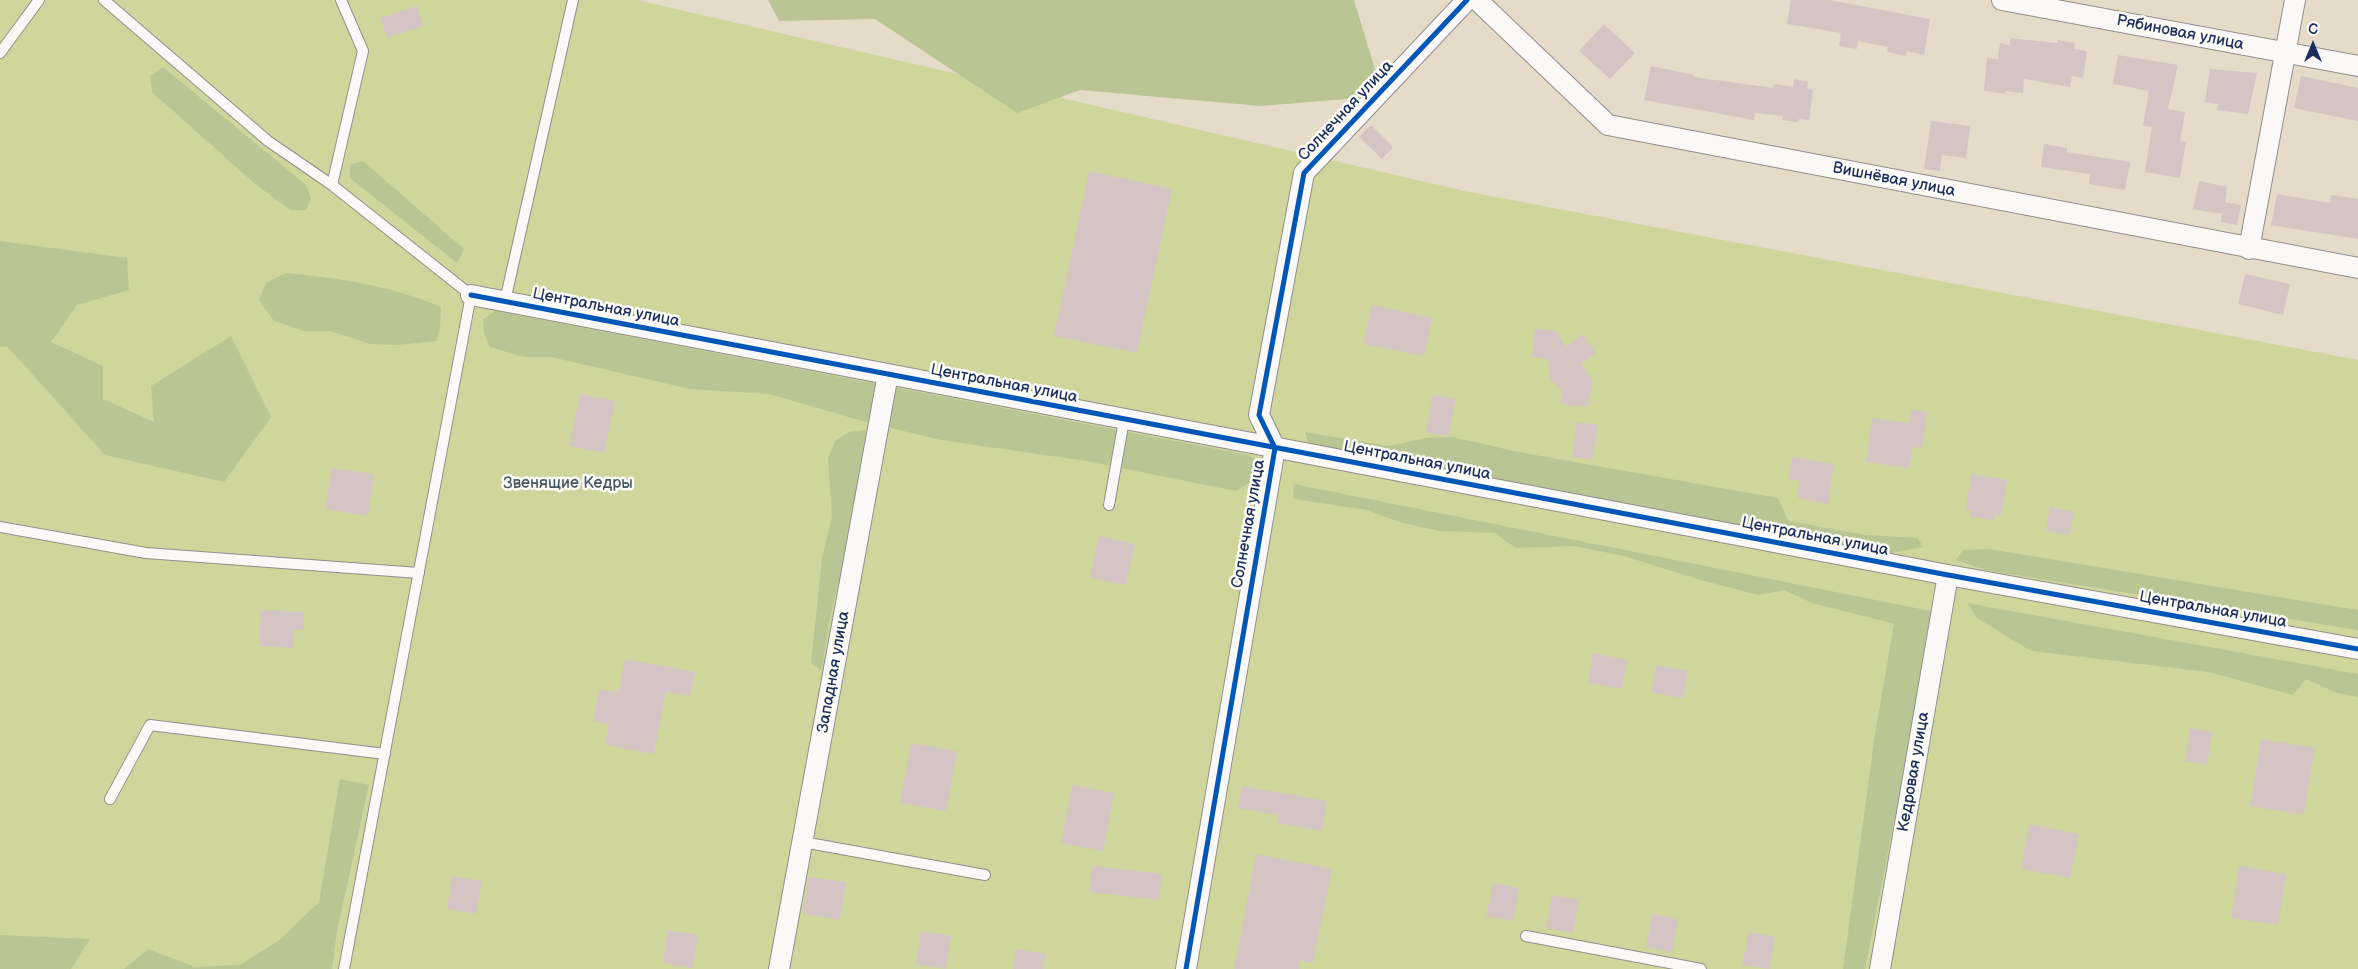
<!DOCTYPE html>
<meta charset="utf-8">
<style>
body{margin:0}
#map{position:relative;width:2358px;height:969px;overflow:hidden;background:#e6dac9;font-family:"Balsamiq Sans",sans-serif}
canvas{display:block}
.north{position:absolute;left:2288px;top:20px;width:50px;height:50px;-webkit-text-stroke:4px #fdfcf7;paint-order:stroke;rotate:0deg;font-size:14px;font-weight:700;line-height:20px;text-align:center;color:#1b2f5e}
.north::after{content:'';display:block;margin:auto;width:18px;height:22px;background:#1b2f5e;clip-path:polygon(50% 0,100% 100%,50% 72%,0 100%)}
</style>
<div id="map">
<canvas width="2358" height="969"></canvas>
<div class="north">С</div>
</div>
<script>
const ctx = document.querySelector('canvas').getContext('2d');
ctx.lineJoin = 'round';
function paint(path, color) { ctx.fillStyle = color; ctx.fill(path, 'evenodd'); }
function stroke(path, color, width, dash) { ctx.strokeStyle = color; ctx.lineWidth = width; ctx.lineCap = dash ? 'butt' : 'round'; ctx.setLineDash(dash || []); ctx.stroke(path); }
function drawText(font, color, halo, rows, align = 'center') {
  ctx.font = font + ' "Balsamiq Sans",sans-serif'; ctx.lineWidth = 5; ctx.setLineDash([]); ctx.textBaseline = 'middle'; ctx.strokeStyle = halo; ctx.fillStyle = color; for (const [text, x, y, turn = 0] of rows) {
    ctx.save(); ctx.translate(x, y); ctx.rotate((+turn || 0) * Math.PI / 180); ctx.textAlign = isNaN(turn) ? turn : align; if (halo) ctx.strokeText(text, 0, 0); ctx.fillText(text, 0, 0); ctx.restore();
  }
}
const green = new Path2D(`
 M 0,0 L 637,0 L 1469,192 L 2358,360 L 2358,969 L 0,969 Z`);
const forest = new Path2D(`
 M 768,0 L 1354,0 L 1383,96 L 1260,106 L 1080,90 L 1017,113 L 875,19 L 779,21 Z
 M 163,67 L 306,185 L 311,198 L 306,210 L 290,210 L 254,183 L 152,92 L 150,76 Z
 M 363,161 L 464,249 L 457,263 L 350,178 L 350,164 Z
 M 0,241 L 127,258 L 129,290 L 77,305 L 51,342 L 103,366 L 103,399 L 154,422 L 151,386 L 231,336 L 271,417 L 224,482 L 105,455 L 7,346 L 0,347 Z
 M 286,273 C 338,278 392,286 441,307 L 440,329 L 436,341 L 397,345 L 370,344 L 330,331 L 304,331 L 274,321 L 259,300 L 266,283 Z
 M 496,311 L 1248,455 L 1262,463 L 1251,482 L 1236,491 L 1086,461 L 941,440 L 862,421 L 769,394 L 690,389 L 551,357 L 524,357 L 490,347 L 484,334 L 483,319 Z
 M 865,430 L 868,439 L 860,486 L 828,627 L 822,671 L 811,663 L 822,559 L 832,516 L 828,458 L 835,441 L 849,432 Z
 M 1305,432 L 1388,446 L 1426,438 L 1453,437 L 1518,452 L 1778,498 L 1788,521 L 1866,535 L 1918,538 L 1923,547 L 1889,553 L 1686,518 L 1309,446 Z
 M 1294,484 L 1931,611 L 1931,633 L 1865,969 L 1843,969 L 1875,734 L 1894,624 L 1812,603 L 1784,590 L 1758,595 L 1697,579 L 1624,556 L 1574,546 L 1516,548 L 1494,533 L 1441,531 L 1402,523 L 1367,510 L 1293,499 Z
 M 1989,549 L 2358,610 L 2358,630 L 1985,570 L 1956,560 L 1963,550 Z
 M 1967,603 L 2358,674 L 2358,697 L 2337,693 L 2306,679 L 2293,695 L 2208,672 L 2031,651 L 1977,618 Z
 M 340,779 L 369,785 L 337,931 L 332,969 L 124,969 L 148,949 L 195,967 L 240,965 L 281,939 L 319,902 Z
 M 0,935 L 90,939 L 71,969 L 0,969 Z`);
const building = new Path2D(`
 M 1791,0 L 1829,0 L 1930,19 L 1924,55 L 1907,51 L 1906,56 L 1887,52 L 1888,47 L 1858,41 L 1857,49 L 1839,46 L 1841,33 L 1787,24 Z
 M 417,6 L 423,26 L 387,38 L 380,18 Z
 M 1604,24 L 1635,53 L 1610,79 L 1579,51 Z
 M 2010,38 L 2057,43 L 2058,40 L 2075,43 L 2074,49 L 2087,51 L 2083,78 L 2072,76 L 2070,87 L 2024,79 L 2023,93 L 2006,91 L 2006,94 L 1984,91 L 1987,58 L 1998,59 L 2000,43 L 2010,45 Z
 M 2118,55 L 2178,65 L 2168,109 L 2185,112 L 2180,141 L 2186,142 L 2180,178 L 2145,172 L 2152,127 L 2143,126 L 2149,91 L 2113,84 Z
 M 1651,66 L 1694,75 L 1694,77 L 1773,88 L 1774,84 L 1793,87 L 1794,79 L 1808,82 L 1807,89 L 1813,90 L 1809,120 L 1799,119 L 1798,122 L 1782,120 L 1783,116 L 1755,113 L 1754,120 L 1644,100 Z
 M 2210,69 L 2257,73 L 2248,114 L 2217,110 L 2218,104 L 2205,102 Z
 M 2301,76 L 2358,88 L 2358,121 L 2294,108 Z
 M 1931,121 L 1970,126 L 1966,158 L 1942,155 L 1940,171 L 1924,169 Z
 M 1371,125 L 1393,147 L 1382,159 L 1359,137 Z
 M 2044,144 L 2067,148 L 2067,152 L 2130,162 L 2125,190 L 2089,184 L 2090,174 L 2041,167 Z
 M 1089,171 L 1172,189 L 1137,353 L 1054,336 Z
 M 2199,181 L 2227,187 L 2225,202 L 2241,205 L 2237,225 L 2221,222 L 2222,214 L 2193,209 Z
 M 2277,194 L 2330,203 L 2331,195 L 2358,199 L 2358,239 L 2271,225 Z
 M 2245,274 L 2290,284 L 2283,315 L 2238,304 Z
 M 1372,305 L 1432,318 L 1424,356 L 1363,344 Z
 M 1535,329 L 1556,331 L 1566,347 L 1583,334 L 1596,353 L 1581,364 L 1593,381 L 1588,407 L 1561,404 L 1561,389 L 1550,379 L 1548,359 L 1532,357 Z
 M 580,394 L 615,401 L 604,453 L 569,446 Z
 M 1433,395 L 1456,399 L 1448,436 L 1426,432 Z
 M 1911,410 L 1927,412 L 1922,448 L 1913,447 L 1909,468 L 1866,462 L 1872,418 L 1909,423 Z
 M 1577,422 L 1598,425 L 1592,460 L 1572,457 Z
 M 1792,457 L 1834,464 L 1828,504 L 1797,498 L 1800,480 L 1788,479 Z
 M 332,468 L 374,474 L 368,516 L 325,509 Z
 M 1971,474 L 2007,480 L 2001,516 L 1995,515 L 1994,520 L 1970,517 L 1971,510 L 1966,509 Z
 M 2050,507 L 2074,512 L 2069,535 L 2046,531 Z
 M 1099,536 L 1135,544 L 1126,585 L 1090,578 Z
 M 261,610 L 304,612 L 303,630 L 294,630 L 293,648 L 259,646 Z
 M 1593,653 L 1627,660 L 1622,689 L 1588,683 Z
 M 625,659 L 695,672 L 690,696 L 666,692 L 654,754 L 605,745 L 609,724 L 593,721 L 599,689 L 618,692 Z
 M 1656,665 L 1688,671 L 1683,698 L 1651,693 Z
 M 2190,728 L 2212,732 L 2207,765 L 2185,761 Z
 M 2261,739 L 2315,748 L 2304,815 L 2250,806 Z
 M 911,743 L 957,751 L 946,811 L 900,803 Z
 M 1072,785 L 1114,793 L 1103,851 L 1061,843 Z
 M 1242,786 L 1327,801 L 1322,831 L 1277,823 L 1278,815 L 1238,808 Z
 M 2029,824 L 2079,834 L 2070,878 L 2021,869 Z
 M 1256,854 L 1332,869 L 1313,963 L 1300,961 L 1300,969 L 1234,969 Z
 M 1092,866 L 1162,874 L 1159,900 L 1089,892 Z
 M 2239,866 L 2286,874 L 2278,925 L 2231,918 Z
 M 452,876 L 482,881 L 476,914 L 447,909 Z
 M 809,877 L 846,882 L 840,920 L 803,914 Z
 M 1493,883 L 1519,888 L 1513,921 L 1486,916 Z
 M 1552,895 L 1579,900 L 1573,933 L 1546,928 Z
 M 1652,914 L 1678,919 L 1672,952 L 1646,947 Z
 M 668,930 L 698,935 L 693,968 L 663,963 Z
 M 921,931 L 951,936 L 946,969 L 916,964 Z
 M 1749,932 L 1775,937 L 1769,969 L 1742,965 Z
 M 1016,949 L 1046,954 L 1043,969 L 1013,969 Z`);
const service = new Path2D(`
 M 104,0 L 268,141 L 332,185
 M 341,0 L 363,51 L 332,185 L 471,295 L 344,969
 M 0,53 L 39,0
 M 505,301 L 573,0
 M 1109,505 L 1124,420
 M 0,527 L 146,553 L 419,573
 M 110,799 L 150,725 L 385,754
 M 803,842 L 985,875
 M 1526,936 L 1701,969`);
const minor = new Path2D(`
 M 1477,0 L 1608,125 L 2358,268
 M 2002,0 L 2358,66
 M 2249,249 L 2295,0
 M 471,295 L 1948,575 L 2358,649
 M 779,969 L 888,374
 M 1186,969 L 1275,448 L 1259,415 L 1304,173 L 1467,0
 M 1880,969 L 1948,575`);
const cycleway = new Path2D(`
 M 471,295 L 1948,575 L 2358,649
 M 1186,969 L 1275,448 L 1259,415 L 1304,173 L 1467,0`);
const streetNames = [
 ["Рябиновая улица",2180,33,11],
 ["Солнечная улица",1346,111,-47],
 ["Вишнёвая улица",1894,180,11],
 ["Центральная улица",606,308,11],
 ["Центральная улица",1004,384,11],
 ["Центральная улица",1417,461,11],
 ["Солнечная улица",1249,524,-80],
 ["Центральная улица",1815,537,11],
 ["Центральная улица",2213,610,10],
 ["Западная улица",834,672,-80],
 ["Кедровая улица",1914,772,-80]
];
const parkNames = [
 ["Звенящие Кедры",568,484]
];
paint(green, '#ced69c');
paint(forest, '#b9c694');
paint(building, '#d4c5c4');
stroke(service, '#918e8d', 12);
stroke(minor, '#918e8d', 22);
stroke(service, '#fbf9f7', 10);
stroke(minor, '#fbf9f7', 20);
stroke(cycleway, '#0057b8', 5);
drawText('16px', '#1b2f5e', '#fdfcf7', streetNames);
drawText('16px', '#435864', '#fdfcf7', parkNames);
</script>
